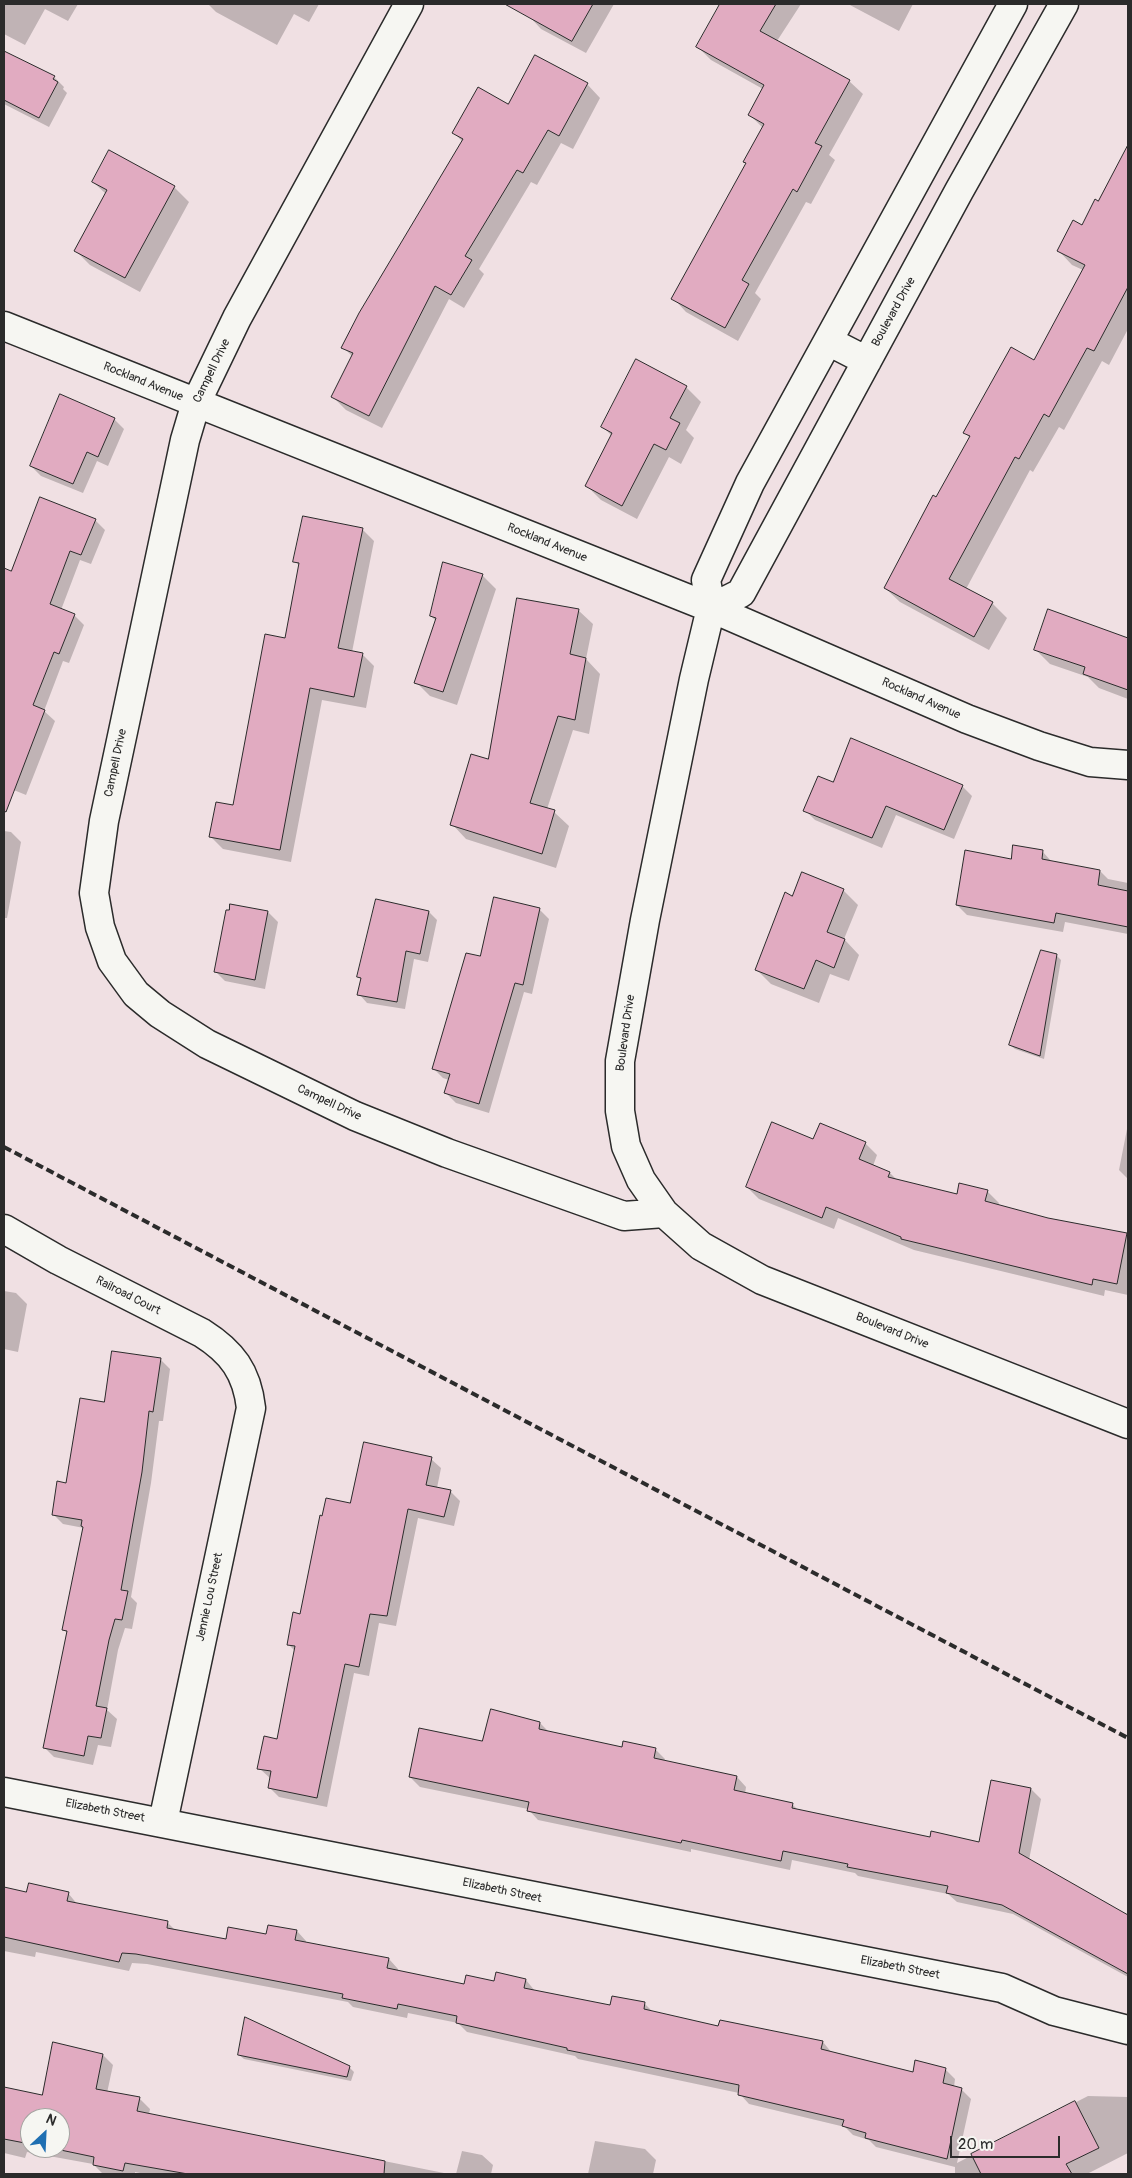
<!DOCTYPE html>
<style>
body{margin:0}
#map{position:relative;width:1132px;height:2178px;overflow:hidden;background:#f0e0e3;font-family:Pangolin,sans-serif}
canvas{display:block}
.frame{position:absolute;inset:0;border:5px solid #2b2b2b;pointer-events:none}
.north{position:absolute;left:20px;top:2108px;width:50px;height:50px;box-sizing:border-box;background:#f6f6f2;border:1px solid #a5a5a2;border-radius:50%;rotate:25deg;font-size:14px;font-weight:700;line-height:20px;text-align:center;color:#2b2b2b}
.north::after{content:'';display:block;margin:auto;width:18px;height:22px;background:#1f6fb2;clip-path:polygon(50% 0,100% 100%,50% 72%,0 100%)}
.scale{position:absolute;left:950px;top:2136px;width:110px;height:22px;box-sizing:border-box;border:2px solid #2b2b2b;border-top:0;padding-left:6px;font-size:15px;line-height:18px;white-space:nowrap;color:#2b2b2b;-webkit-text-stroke:4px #f6f6f2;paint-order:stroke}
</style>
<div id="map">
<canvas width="1132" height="2178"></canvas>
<div class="frame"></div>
<div class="north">N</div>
<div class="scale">20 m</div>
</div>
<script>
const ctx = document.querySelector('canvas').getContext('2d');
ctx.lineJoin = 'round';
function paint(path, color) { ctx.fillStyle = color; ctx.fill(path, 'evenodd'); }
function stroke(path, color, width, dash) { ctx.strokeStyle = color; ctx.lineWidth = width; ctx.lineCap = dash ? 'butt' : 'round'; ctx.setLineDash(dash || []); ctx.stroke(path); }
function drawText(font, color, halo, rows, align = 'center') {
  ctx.font = font + ' Pangolin,sans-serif'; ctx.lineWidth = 4; ctx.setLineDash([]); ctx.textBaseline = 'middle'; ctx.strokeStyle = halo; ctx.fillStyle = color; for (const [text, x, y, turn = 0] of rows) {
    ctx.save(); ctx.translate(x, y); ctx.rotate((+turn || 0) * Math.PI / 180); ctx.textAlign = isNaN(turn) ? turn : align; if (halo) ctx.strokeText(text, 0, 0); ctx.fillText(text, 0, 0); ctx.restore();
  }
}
const shadow = new Path2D(`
 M 4,4 L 78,4 L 68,21 L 45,9 L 25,45 L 4,34 Z
 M 208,4 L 319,4 L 309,22 L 294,14 L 277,45 L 216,12 Z
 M 534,4 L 614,4 L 586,53 L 541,29 L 528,15 Z
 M 723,4 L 801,4 L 777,41 L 849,81 L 863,94 L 829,155 L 835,160 L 811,204 L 806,202 L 755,293 L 761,299 L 738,341 L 686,312 L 673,298 L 747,164 L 744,161 L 763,128 L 750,115 L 763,89 L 711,60 L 698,47 Z
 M 848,4 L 913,4 L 899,31 Z
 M 11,56 L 54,77 L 64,87 L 63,89 L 67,93 L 49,127 L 4,104 L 4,69 Z
 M 587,84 L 600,98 L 573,149 L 561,143 L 537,185 L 531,182 L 479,269 L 484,274 L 464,308 L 449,299 L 382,428 L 346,410 L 333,397 L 353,357 L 343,347 L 463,142 L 454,133 L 509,106 Z
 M 1128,147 L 1128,329 L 1109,365 L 1102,361 L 1064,430 L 1059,427 L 1033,472 L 1030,470 L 966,589 L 992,603 L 1007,618 L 989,650 L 900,602 L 885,588 L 970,438 L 965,433 L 1035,362 L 1083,270 L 1072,265 L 1058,250 L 1083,226 L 1099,202 Z
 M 110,152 L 174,187 L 189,202 L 140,292 L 90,265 L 75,250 L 106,194 L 93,182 Z
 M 686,387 L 701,402 L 686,430 L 694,438 L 681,464 L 669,457 L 637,519 L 601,500 L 586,485 L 612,436 L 602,426 Z
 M 114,419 L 124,429 L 108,466 L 97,461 L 83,493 L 41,476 L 31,466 Z
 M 95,520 L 105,530 L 91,564 L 80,560 L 61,610 L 74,615 L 84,625 L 69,663 L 63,661 L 44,711 L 55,721 L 26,795 L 4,786 L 4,644 L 9,631 L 4,626 L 4,606 L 13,583 Z
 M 362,529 L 374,541 L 352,652 L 362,654 L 374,666 L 366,708 L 322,700 L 291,862 L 223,849 L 211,837 L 234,806 L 286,639 L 300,567 L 295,561 Z
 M 482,575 L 496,589 L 457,705 L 430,696 L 416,682 L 436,621 L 431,616 Z
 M 578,610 L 593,624 L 586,659 L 600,674 L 589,734 L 573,730 L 547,809 L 554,812 L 569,826 L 556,868 L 466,839 L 452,824 Z
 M 1048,611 L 1128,639 L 1128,699 L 1099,688 L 1088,677 L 1050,664 L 1035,649 Z
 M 834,784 L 962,786 L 972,796 L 954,839 L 896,815 L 882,848 L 815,820 L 805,810 Z
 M 4,831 L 11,832 L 21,842 L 7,918 L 4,918 Z
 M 1042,851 L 1052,862 L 1100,871 L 1108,879 L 1128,883 L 1128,934 L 1065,922 L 1063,932 L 967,915 L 957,905 L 1012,860 Z
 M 843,890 L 858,905 L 844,939 L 859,955 L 849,981 L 830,974 L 819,1003 L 771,984 L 756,969 L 793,898 Z
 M 377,900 L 429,912 L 437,920 L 428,962 L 414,959 L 405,1009 L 367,1003 L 359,994 L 361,980 L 359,977 Z
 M 539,909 L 549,919 L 532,994 L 524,992 L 489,1113 L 456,1103 L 446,1093 L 449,1080 L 443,1078 L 433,1068 L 481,958 Z
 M 268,912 L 278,922 L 265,989 L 225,981 L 215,971 Z
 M 1056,955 L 1061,960 L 1044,1059 L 1015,1049 L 1010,1045 Z
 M 1127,1129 L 1128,1129 L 1128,1179 L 1119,1170 Z
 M 814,1141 L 865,1143 L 877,1155 L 873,1166 L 890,1173 L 898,1181 L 958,1195 L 987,1191 L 999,1203 L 998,1206 L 1047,1219 L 1128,1235 L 1128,1295 L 1105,1290 L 1104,1296 L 914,1250 L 838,1218 L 834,1229 L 759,1199 L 747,1187 Z
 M 4,1291 L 16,1293 L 27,1304 L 18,1352 L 4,1349 Z
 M 160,1359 L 170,1369 L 163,1421 L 159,1421 L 151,1483 L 131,1597 L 137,1603 L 132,1629 L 125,1628 L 118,1650 L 107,1710 L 117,1719 L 111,1747 L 98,1745 L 93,1765 L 54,1757 L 44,1747 L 67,1633 L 63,1629 L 84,1528 L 63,1524 L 53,1514 L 106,1404 Z
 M 431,1459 L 441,1468 L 437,1488 L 450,1491 L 460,1501 L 454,1526 L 418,1518 L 396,1626 L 379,1623 L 369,1676 L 354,1673 L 327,1807 L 279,1797 L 270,1788 L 271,1779 L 259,1768 L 278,1740 L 295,1651 L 288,1644 L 351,1505 Z
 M 540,1723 L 549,1732 L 623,1749 L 655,1749 L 665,1759 L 664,1762 L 737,1777 L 746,1787 L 745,1794 L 792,1804 L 799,1811 L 931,1838 L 980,1843 L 1031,1789 L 1041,1799 L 1029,1860 L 1128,1917 L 1128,1977 L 1013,1914 L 957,1902 L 948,1894 L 858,1876 L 855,1873 L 792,1860 L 790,1870 L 691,1849 L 691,1852 L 538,1820 L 528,1809 L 420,1787 L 410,1777 L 482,1742 Z
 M 4,1889 L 27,1894 L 68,1893 L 78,1905 L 167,1922 L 176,1931 L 227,1941 L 297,1931 L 306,1941 L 306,1944 L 389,1959 L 398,1969 L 398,1972 L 465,1985 L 526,1980 L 535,1991 L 611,2006 L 613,1997 L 645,2004 L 654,2013 L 719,2028 L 721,2021 L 823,2042 L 832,2053 L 914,2073 L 945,2069 L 955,2079 L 954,2087 L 961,2089 L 971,2099 L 957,2163 L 1088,2096 L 1128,2097 L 1128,2153 L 1087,2174 L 955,2174 L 955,2167 L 876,2147 L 869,2140 L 853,2135 L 845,2127 L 749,2104 L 739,2093 L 578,2059 L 575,2056 L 467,2032 L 458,2023 L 408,2013 L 407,2018 L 353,2007 L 348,2002 L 147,1964 L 132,1963 L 129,1971 L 36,1952 L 35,1957 L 4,1951 Z
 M 103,2055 L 113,2065 L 107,2093 L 139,2098 L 150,2109 L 149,2114 L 449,2174 L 145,2174 L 135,2172 L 135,2174 L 103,2174 L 93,2164 L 27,2152 L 25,2158 L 4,2153 L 4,2089 L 43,2096 ZM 30,2118 L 60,2118 L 60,2148 L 30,2148 Z
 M 239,2055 L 349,2067 L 354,2072 L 351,2081 L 244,2059 Z
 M 595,2141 L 645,2149 L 656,2160 L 653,2174 L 588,2174 Z
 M 462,2151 L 482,2155 L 493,2165 L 491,2174 L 456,2174 Z`);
const building = new Path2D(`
 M 505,4 L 593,4 L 572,41 Z
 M 720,4 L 776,4 L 760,31 L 850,80 L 815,143 L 822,146 L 797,192 L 793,189 L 742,280 L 749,284 L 725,328 L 671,299 L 746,163 L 743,162 L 764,124 L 748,115 L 764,85 L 696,47 Z
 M 4,51 L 55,76 L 53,79 L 58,82 L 39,118 L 4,100 Z
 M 535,55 L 588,83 L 559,136 L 548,130 L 523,173 L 517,170 L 465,256 L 472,260 L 451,295 L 435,286 L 369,416 L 331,397 L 353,353 L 341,348 L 359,313 L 463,139 L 452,133 L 478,87 L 508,104 Z
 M 1128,145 L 1128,287 L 1094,351 L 1087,348 L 1049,417 L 1044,414 L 1019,459 L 1015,457 L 949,579 L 993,602 L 974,637 L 884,588 L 933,495 L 936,497 L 970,436 L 963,433 L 1011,347 L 1034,360 L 1085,265 L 1057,251 L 1073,220 L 1082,225 L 1095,199 L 1098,201 Z
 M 109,150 L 175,186 L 125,278 L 74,251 L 107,190 L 92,182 Z
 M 636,359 L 687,386 L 670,418 L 680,423 L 666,450 L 654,444 L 622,506 L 585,486 L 612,433 L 601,427 Z
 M 60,394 L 115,418 L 98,457 L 87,452 L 73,484 L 30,466 Z
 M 40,497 L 96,519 L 81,555 L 70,551 L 50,604 L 75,614 L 59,654 L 54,652 L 33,705 L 45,710 L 6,812 L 4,811 L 4,568 L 11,571 Z
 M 303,516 L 363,528 L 338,648 L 363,653 L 354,697 L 310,688 L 280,850 L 209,837 L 216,802 L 233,805 L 265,634 L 285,638 L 299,563 L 293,562 Z
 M 443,562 L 483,574 L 443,692 L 414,683 L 436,618 L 430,616 Z
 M 517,598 L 579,609 L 570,654 L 586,658 L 575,720 L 558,716 L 530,803 L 555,810 L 542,854 L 450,825 L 471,754 L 488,759 Z
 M 1048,609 L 1128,638 L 1128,690 L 1083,674 L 1085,667 L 1034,650 Z
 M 851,738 L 963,785 L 944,830 L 886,806 L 872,838 L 803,811 L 818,776 L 833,782 Z
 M 1013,845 L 1043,850 L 1042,859 L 1100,870 L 1098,885 L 1128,891 L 1128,927 L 1056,913 L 1054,923 L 956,905 L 965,850 L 1011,859 Z
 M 802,872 L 844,889 L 827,932 L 845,939 L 834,968 L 816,960 L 804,989 L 755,970 L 785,892 L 792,896 Z
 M 494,897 L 540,908 L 523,985 L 515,983 L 479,1104 L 444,1093 L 450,1074 L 432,1069 L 466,953 L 480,956 Z
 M 376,899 L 429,911 L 420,954 L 406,951 L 397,1002 L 357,995 L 361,978 L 357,977 Z
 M 230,904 L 268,911 L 255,980 L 214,972 L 226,910 L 229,910 Z
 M 1041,950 L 1057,954 L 1040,1056 L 1009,1045 Z
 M 772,1122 L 813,1139 L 820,1123 L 866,1142 L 859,1159 L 890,1172 L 888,1177 L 957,1194 L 959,1183 L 988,1190 L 985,1201 L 1048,1218 L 1127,1233 L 1117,1284 L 1093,1279 L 1092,1285 L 901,1239 L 901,1237 L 826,1207 L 822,1218 L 746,1187 Z
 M 112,1351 L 161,1358 L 153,1412 L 149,1411 L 142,1472 L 121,1590 L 128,1591 L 122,1620 L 115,1619 L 109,1640 L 96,1706 L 107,1708 L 101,1738 L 88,1736 L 84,1756 L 43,1748 L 67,1631 L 62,1630 L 83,1527 L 81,1526 L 82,1520 L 52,1515 L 57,1481 L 66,1483 L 80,1398 L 104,1402 Z
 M 364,1442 L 432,1457 L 426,1485 L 451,1490 L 444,1517 L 408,1509 L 387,1616 L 370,1614 L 359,1667 L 345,1664 L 317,1798 L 268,1788 L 271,1771 L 257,1769 L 264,1736 L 277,1739 L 295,1646 L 287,1645 L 293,1612 L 300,1614 L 320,1515 L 322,1516 L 326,1498 L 350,1503 Z
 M 491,1709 L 540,1722 L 539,1729 L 622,1747 L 623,1741 L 656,1748 L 654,1758 L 737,1776 L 734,1790 L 793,1803 L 792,1808 L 930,1837 L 931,1831 L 979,1842 L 991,1780 L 1031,1788 L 1019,1853 L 1128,1915 L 1128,1974 L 1002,1905 L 946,1893 L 948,1886 L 847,1867 L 848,1864 L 783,1851 L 781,1861 L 682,1840 L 681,1843 L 527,1811 L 529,1802 L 409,1777 L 419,1728 L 482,1741 Z
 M 29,1883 L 69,1892 L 67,1901 L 168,1921 L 167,1928 L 226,1939 L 228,1927 L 266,1934 L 268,1925 L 297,1930 L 295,1940 L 389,1958 L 387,1968 L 464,1984 L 466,1975 L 494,1981 L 496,1972 L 526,1979 L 524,1988 L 610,2005 L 612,1996 L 645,2002 L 644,2009 L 718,2026 L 720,2020 L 823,2041 L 821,2049 L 913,2072 L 915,2060 L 946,2068 L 943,2083 L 962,2088 L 947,2159 L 865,2138 L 866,2133 L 842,2126 L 844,2120 L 738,2095 L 739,2085 L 567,2050 L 567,2048 L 456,2023 L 457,2016 L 398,2004 L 397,2009 L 342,1998 L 343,1994 L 136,1954 L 122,1953 L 119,1962 L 4,1937 L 4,1887 L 26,1892 Z
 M 245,2017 L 350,2066 L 347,2077 L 238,2055 Z
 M 53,2042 L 103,2054 L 96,2089 L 140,2097 L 137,2111 L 385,2161 L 384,2174 L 188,2174 L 125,2163 L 123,2171 L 93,2165 L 94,2157 L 51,2148 L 60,2148 L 60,2118 L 30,2118 L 30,2144 L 4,2139 L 4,2087 L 42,2095 Z
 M 1075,2101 L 1099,2148 L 1066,2164 L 1072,2174 L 981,2174 L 971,2154 Z`);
const minor = new Path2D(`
 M 409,4 L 237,318 L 196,403 L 185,440 L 104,821 L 94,893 L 100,927 L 112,961 L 136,994 L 160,1014 L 207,1044 L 355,1116 L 447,1153 L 624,1216 L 664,1213
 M 1013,4 L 750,483 L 706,580 L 711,608 L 694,679 L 645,920 L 620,1061 L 620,1111 L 626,1146 L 641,1180 L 664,1213 L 701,1246 L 762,1280 L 1128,1424
 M 4,326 L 711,608 L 967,719 L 1039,746 L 1090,762 L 1128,765
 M 828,341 L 867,361
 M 711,608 L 741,593 L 959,191 L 1064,4
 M 4,1229 L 58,1260 L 202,1333 C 232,1352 247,1372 251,1408 L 163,1822
 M 4,1792 L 1002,1988 L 1054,2011 L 1128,2030`);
const rail = new Path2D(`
 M 4,1147 L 1128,1738`);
const streetNames = [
 ["Boulevard Drive",894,312,-61],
 ["Campell Drive",212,371,-64],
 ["Rockland Avenue",143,382,22],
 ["Rockland Avenue",547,543,22],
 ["Rockland Avenue",921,699,24],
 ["Campell Drive",116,763,-78],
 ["Boulevard Drive",626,1033,-82],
 ["Campell Drive",329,1103,25],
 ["Railroad Court",128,1296,27],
 ["Boulevard Drive",892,1331,22],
 ["Jennie Lou Street",210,1597,-78],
 ["Elizabeth Street",105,1811,11],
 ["Elizabeth Street",502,1891,12],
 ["Elizabeth Street",900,1968,11]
];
paint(shadow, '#0003');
paint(building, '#e1abc1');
stroke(building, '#2b2b2b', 1);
stroke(minor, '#2b2b2b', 31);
stroke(minor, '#f6f6f2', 28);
stroke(rail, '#2b2b2b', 4, [8, 4]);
drawText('12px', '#2b2b2b', '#f6f6f2', streetNames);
</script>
